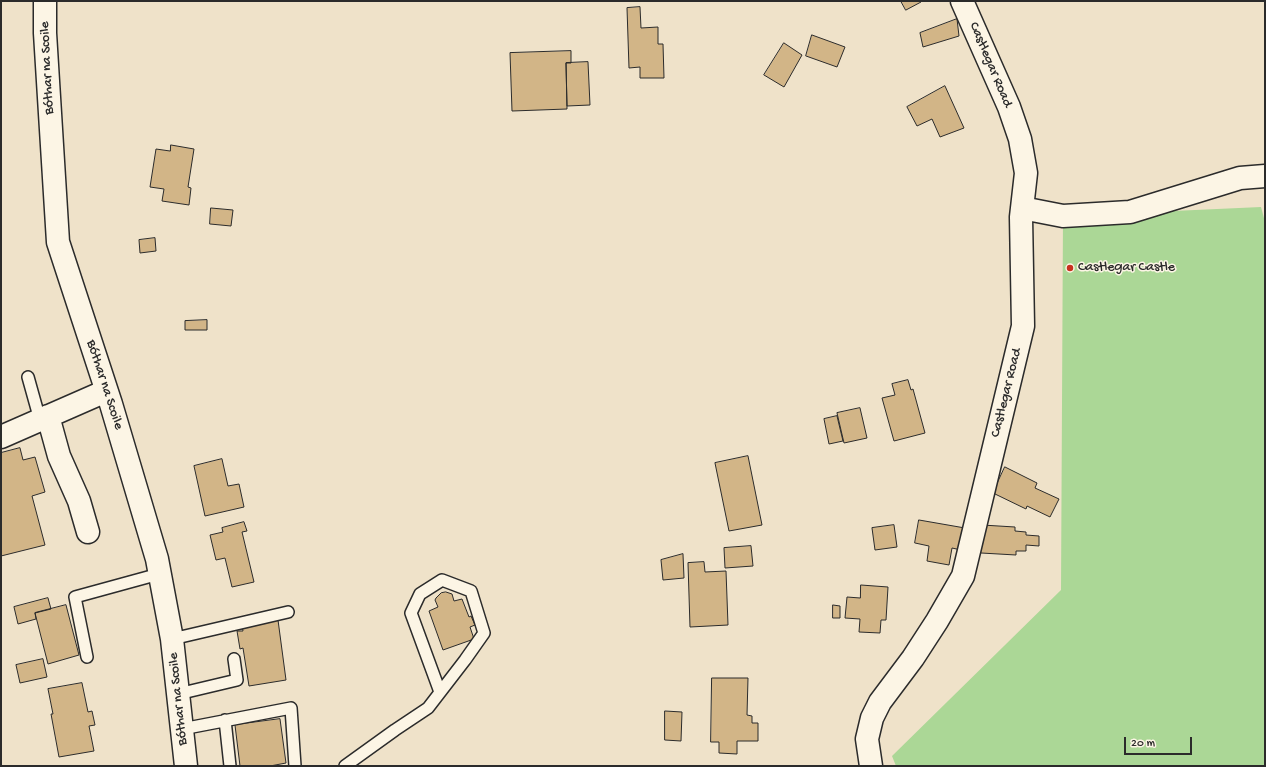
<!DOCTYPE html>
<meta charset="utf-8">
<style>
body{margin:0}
#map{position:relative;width:1266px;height:767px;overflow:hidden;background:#efe2c9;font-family:"Gochi Hand",sans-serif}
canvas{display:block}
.frame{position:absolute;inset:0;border:2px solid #2b2b2b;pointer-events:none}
.scale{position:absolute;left:1124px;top:737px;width:68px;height:18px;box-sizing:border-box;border:2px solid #2b2b2b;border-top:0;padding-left:5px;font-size:12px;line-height:14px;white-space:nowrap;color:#2b2b2b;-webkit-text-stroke:3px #fcf5e5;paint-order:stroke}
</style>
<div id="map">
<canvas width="1266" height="767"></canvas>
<div class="frame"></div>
<div class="scale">20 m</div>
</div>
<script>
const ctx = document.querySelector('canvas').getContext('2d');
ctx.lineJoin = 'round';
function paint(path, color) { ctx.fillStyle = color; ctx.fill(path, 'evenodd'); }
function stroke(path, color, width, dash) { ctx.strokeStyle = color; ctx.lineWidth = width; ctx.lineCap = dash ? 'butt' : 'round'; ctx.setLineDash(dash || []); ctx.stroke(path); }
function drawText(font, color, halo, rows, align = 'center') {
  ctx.font = font + ' "Gochi Hand",sans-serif'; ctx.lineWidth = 3; ctx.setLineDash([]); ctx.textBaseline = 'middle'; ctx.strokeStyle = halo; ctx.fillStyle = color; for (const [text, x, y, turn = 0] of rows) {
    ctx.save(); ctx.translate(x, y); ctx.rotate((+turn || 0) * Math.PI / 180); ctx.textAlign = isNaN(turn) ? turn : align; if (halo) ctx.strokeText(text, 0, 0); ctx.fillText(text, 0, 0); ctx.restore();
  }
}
const green = new Path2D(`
 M 1261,207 L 1265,222 L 1265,766 L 896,766 L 892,756 L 1061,590 L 1063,216 Z`);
const building = new Path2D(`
 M 901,1 L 920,1 L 921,2 L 906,10 Z
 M 640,7 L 641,28 L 658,27 L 658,44 L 663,44 L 664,78 L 640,78 L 640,67 L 629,68 L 627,8 Z
 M 957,19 L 959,36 L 923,47 L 920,33 Z
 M 812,35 L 845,47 L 837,67 L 806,56 Z
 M 784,43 L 802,55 L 784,87 L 764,75 Z
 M 571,51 L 571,63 L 566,63 L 567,109 L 512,111 L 510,53 Z
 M 588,62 L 590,105 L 567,106 L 566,63 Z
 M 945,86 L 964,128 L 940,137 L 932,119 L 917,126 L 907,107 Z
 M 171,145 L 194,149 L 188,187 L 191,188 L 189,205 L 162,201 L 164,189 L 150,187 L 156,149 L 170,151 Z
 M 211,208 L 233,210 L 231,226 L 210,224 Z
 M 155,238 L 156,251 L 140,253 L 139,240 Z
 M 207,320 L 207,330 L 185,330 L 185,321 Z
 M 908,380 L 911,390 L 913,389 L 925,433 L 894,441 L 882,398 L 895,395 L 892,384 Z
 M 860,408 L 867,438 L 844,443 L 837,413 Z
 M 837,416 L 843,441 L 829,444 L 824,419 Z
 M 20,448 L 23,460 L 35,457 L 45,492 L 32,496 L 45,545 L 1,556 L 1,453 Z
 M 748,456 L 762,525 L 729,531 L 715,463 Z
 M 222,459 L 228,486 L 239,484 L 244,507 L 205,516 L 194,466 Z
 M 1005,467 L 1037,483 L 1035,488 L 1059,499 L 1050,517 L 1027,506 L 1026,509 L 993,493 Z
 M 919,520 L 965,528 L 961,550 L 952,548 L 949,565 L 927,561 L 929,546 L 915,543 Z
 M 244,522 L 247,531 L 242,532 L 254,582 L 232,587 L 225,558 L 216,560 L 210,535 L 223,532 L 222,528 Z
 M 894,525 L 897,547 L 875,550 L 872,528 Z
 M 982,525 L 1015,527 L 1015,531 L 1026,532 L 1026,535 L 1039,536 L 1039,546 L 1026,545 L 1026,551 L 1016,551 L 1016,555 L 981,553 Z
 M 751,546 L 753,566 L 725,568 L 724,548 Z
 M 683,554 L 684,578 L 663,580 L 661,560 Z
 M 704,562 L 705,572 L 726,571 L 728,625 L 690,627 L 688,563 Z
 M 861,585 L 888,587 L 886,620 L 881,620 L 880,633 L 859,632 L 860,619 L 845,618 L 847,597 L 860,598 Z
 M 446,592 L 452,594 L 454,601 L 462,599 L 469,617 L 471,616 L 475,625 L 470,627 L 474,639 L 443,650 L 429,611 L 438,607 L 435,600 L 436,598 L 441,593 Z
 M 48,598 L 51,609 L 35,613 L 36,619 L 18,624 L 14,607 Z
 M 66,605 L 79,655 L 48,664 L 35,613 Z
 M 833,605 L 840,606 L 840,618 L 833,618 Z
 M 278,620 L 286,680 L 249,686 L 243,648 L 240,649 L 237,631 L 243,631 L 242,626 Z
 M 43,659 L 47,677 L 20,683 L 16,665 Z
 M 712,678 L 748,678 L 747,715 L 752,716 L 752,723 L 758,723 L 758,741 L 737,741 L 737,754 L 719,753 L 719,742 L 711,742 Z
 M 82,683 L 88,712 L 92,711 L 95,725 L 89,726 L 94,751 L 59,757 L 51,714 L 53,714 L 48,689 Z
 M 665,711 L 682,712 L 681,741 L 665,740 Z
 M 280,719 L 286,763 L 270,766 L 240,766 L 235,725 Z`);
const lane = new Path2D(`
 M 28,377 L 40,420
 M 172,639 L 288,612
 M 87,657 L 75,597 L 159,574
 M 178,694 L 237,680 L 234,659
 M 225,720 L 230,766
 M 182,729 L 291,708 L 295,766
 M 345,766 L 395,730 L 428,708 L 465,660 L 484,633 L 471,591 L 442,580 L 420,594 L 411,613 L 440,692`);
const street = new Path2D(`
 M 45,1 L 45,33 L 58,242 L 111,404 L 157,559 L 172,639 L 186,766
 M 1022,208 L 1063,216 L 1130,212 L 1240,178 L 1265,176
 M 48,416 L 59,456 L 79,501 L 88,532
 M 1,437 L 106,391
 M 871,766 L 867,739 L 872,718 L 880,702 L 913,658 L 937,621 L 963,576 L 1023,326 L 1021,217 L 1026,173 L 1020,139 L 1009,107 L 962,1`);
const markers = [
 [1070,268,4,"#c8321e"]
];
const streetNames = [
 ["Castlegar Road",990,65,67],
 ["Bóthar na Scoile",48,68,-93],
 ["Bóthar na Scoile",104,385,72],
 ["Castlegar Road",1007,393,-76],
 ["Bóthar na Scoile",179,699,-96]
];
const poiNames = [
 ["Castlegar Castle",1078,268]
];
paint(green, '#abd796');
paint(building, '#d2b587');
stroke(building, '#2b2b2b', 1);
stroke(lane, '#2b2b2b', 14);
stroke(street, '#2b2b2b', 25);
stroke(lane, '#fcf5e5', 11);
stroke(street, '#fcf5e5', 22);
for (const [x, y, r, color] of markers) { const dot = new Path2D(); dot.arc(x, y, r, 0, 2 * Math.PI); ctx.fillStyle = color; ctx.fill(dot); stroke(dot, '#fcf5e5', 1.5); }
drawText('14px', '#2b2b2b', '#fcf5e5', streetNames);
drawText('14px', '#2b2b2b', '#fcf5e5', poiNames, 'left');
</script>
